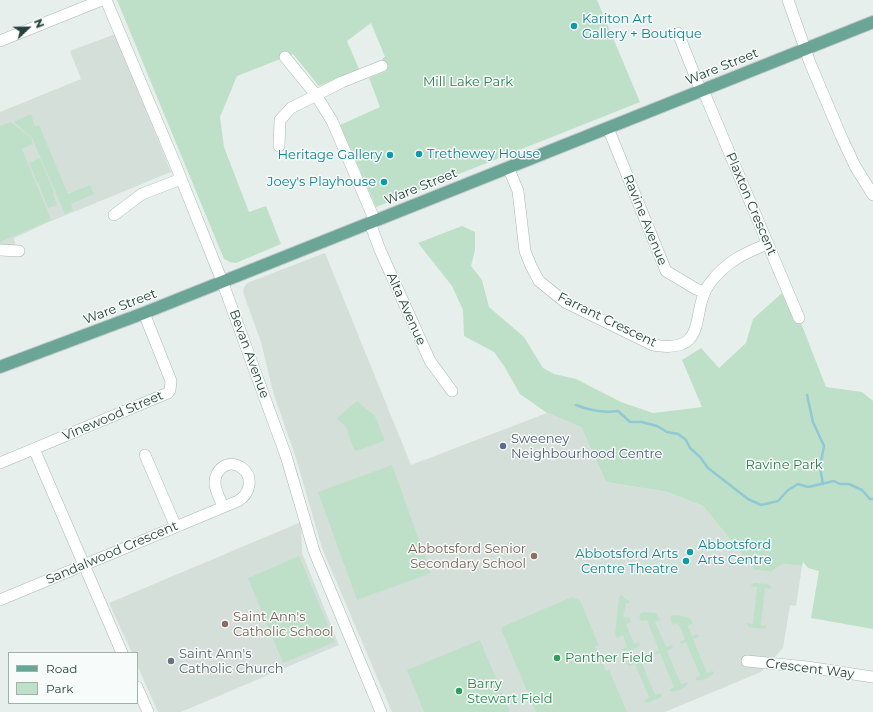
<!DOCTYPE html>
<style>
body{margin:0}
#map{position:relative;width:873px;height:712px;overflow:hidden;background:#e6efeb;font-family:Montserrat,sans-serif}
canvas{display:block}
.legend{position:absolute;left:8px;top:652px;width:130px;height:52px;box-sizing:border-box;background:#f7fbf9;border:1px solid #a3b1ad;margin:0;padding:5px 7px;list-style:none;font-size:12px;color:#24423a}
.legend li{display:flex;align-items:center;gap:8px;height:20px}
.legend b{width:20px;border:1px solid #a3b1ad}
.north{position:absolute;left:8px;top:8px;width:40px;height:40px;-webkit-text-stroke:3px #f7fbf9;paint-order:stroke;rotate:68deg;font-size:11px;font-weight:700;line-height:16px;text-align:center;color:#24423a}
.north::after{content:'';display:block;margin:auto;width:14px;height:18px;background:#24423a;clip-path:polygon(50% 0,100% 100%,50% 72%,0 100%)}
</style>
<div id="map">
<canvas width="873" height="712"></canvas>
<ul class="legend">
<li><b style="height:5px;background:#6aa596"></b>Road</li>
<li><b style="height:11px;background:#bfe0c8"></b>Park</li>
</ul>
<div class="north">N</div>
</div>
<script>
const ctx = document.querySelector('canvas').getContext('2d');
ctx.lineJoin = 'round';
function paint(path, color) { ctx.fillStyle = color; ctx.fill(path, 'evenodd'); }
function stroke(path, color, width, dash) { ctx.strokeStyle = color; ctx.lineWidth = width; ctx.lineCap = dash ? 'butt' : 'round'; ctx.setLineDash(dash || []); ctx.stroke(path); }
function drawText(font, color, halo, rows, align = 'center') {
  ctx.font = font + ' Montserrat,sans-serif'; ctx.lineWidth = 3; ctx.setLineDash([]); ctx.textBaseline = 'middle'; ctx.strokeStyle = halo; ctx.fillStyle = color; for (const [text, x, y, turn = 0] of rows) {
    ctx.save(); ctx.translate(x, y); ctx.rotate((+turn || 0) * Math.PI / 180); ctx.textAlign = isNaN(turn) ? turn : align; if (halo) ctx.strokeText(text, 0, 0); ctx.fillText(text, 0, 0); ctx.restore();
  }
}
const built = new Path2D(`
 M 115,34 L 171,172 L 49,222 L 14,238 L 16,249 L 0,248 L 0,112 L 81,79 L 70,51 Z
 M 325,253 L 411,465 L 547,413 L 581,427 L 606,482 L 667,492 L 703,506 L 755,570 L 771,572 L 783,564 L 802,566 L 796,606 L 790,605 L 783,648 L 761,672 L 665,712 L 392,712 L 322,548 L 296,458 L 273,392 L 261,342 L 243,292 L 244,287 L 247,283 Z
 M 301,522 L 302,553 L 339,645 L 181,712 L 158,712 L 137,665 L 137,653 L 132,653 L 109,603 Z`);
const green = new Path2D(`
 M 117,0 L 597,0 L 640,102 L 376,207 L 340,125 L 380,107 L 369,78 L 386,71 L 382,59 L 385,57 L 371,23 L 347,41 L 359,69 L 319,86 L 293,54 L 237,76 L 220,117 L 224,147 L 249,212 L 266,206 L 281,244 L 236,263 L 230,262 L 224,259 Z
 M 31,114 L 35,126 L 39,125 L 68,194 L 90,185 L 94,194 L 71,204 L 73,210 L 65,214 L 32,138 L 14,122 Z
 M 11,122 L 31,138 L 33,144 L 22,149 L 51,220 L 0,242 L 0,126 Z
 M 40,158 L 54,192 L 53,194 L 57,205 L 48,208 L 38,182 L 37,182 L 29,163 Z
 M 462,226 L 475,232 L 475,250 L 471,266 L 482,280 L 489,307 L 524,337 L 543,368 L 554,374 L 576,379 L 621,402 L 653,413 L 702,407 L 682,360 L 701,348 L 719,368 L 746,343 L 753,319 L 782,293 L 794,320 L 799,318 L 826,387 L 862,392 L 873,401 L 873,629 L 811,618 L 819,571 L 808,568 L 803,562 L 802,566 L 783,564 L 771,572 L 755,570 L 703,506 L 667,492 L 606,482 L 581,427 L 547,413 L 520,394 L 504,366 L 494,352 L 464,336 L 463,310 L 452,286 L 418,243 Z
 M 357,401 L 375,416 L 384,439 L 384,441 L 356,451 L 354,450 L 346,427 L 337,418 Z
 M 392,465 L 431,573 L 357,600 L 318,492 Z
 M 299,556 L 335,642 L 283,663 L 248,578 Z
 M 754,583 L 768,584 L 771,587 L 771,589 L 765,588 L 761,625 L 767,626 L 764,629 L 749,627 L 746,623 L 753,624 L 757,587 L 750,586 Z
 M 621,595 L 629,601 L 630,603 L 626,603 L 623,617 L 630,618 L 631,622 L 626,624 L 634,644 L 638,642 L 640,644 L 638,647 L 626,652 L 622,650 L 622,649 L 627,647 L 623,635 L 617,638 L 615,633 L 619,598 Z
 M 572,597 L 580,600 L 599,646 L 595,647 L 606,671 L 609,670 L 627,712 L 536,712 L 501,629 L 502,627 Z
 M 644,612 L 656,613 L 660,620 L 655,622 L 666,647 L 672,645 L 673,648 L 667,651 L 681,684 L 687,682 L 688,684 C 685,688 675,693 670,691 L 670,689 L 674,687 L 660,653 L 655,655 L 654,652 L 659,650 L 647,620 L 641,621 L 639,616 L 641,613 Z
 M 674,615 C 682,616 689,615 693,623 L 688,626 L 692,636 L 698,634 L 699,637 L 693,639 L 707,673 L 713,671 L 714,673 C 711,677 701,682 696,680 L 696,678 L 700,675 L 686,642 L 681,644 L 680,642 L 685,639 L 678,623 L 672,625 L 670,617 Z
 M 480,640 L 510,712 L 424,712 L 407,670 Z
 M 642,654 L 645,655 L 647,658 L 641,661 L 655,695 L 661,693 L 662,695 L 660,698 L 647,703 L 644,701 L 649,697 L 635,664 L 629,666 L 627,664 L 629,660 Z`);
const stream = new Path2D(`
 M 807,395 L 813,422 L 824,446 L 820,467 L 823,484
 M 576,405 C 591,411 603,413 618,411 L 630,422 L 642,422 L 657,426 L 667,432 L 678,434 L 686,440 L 690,448 L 700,457 L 708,468 L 748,499 L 761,505 L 778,501 L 788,490 L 798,484 L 808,487 L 834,481 L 840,484 L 849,484 L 862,490 L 870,499 L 873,499`);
const minor = new Path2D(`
 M 106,0 L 176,166 L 222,281 L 286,456 L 314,551 L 381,712
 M 788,0 L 810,63 L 841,136 L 855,166 L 873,195
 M 678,33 L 701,91
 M 0,41 L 102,0
 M 285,57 L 316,95 L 332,121 L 375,221
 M 703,90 L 799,318
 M 608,128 L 666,271 L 696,289 L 705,292
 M 279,146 L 280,120 L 291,108 L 342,82 L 382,66
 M 508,167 L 518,191 L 525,251 L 531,266 L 539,281 L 565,302 L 653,345 C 711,355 689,311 710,283 C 727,261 743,254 767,244
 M 114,215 L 142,194 L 181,179
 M 370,223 L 380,250 L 430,361 L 452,391
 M 0,250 L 19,251
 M 34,449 L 122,653
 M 145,455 L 176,527
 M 0,463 L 168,393 L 170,390 L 171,381 L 144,313
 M 0,600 L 238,501 C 250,494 254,477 242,468 C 229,458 214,469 215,484 C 216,492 220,499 223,507
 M 747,661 L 807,667 L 873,677
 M 137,687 L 148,712`);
const major = new Path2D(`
 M 0,367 L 144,313 L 873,22`);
const markers = [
 [574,26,4,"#0f9aa8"],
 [419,154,4,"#0f9aa8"],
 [390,155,4,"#0f9aa8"],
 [384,182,4,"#0f9aa8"],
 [503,446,4,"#5c6f8a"],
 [690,552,4,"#0f9aa8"],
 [534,556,4,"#8d6e63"],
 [686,561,4,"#0f9aa8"],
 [225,624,4,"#8d6e63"],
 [557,658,4,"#2e9e5b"],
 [171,661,4,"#6b7280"],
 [459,691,4,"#2e9e5b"]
];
const cultureNames = [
 ["Kariton Art",582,19],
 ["Gallery + Boutique",582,34],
 ["Trethewey House",427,154],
 ["Heritage Gallery",382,155,"right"],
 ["Joey's Playhouse",376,182,"right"],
 ["Abbotsford",698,545],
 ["Arts Centre",698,560],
 ["Abbotsford Arts",678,554,"right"],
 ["Centre Theatre",678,569,"right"]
];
const streetNames = [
 ["Ware Street",722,67,-22],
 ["Ware Street",421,187,-22],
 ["Plaxton Crescent",751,204,67],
 ["Ravine Avenue",645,220,68],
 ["Ware Street",120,307,-21],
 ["Alta Avenue",406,309,66],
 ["Farrant Crescent",607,320,26],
 ["Bevan Avenue",249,354,70],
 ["Vinewood Street",113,416,-23],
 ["Sandalwood Crescent",112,553,-23],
 ["Crescent Way",810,669,7]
];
const parkNames = [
 ["Mill Lake Park",468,82],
 ["Ravine Park",784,465]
];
const serviceNames = [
 ["Sweeney",511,439],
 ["Neighbourhood Centre",511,454]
];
const educationNames = [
 ["Abbotsford Senior",526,549],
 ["Secondary School",526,564],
 ["Saint Ann's",233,617,"left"],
 ["Catholic School",233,632,"left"]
];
const worshipNames = [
 ["Saint Ann's",179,654],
 ["Catholic Church",179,669]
];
const leisureNames = [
 ["Panther Field",565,658],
 ["Barry",467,684],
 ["Stewart Field",467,699]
];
paint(built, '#d4dfda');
paint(green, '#bfe0c8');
stroke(stream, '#8ec9d4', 2.5);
stroke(minor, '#a8b8b2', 12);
stroke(major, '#c2cac8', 14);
stroke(minor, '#fff', 11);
stroke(major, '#6aa596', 12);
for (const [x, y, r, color] of markers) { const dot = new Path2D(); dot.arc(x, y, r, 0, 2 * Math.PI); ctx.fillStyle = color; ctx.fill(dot); stroke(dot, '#f7fbf9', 1.5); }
drawText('13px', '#0d838f', '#f7fbf9', cultureNames, 'left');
drawText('13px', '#24423a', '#f7fbf9', streetNames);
drawText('13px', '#2d7a4b', '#f7fbf9', parkNames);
drawText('13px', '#4e5e75', '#f7fbf9', serviceNames, 'left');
drawText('13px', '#785e54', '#f7fbf9', educationNames, 'right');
drawText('13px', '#5b616d', '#f7fbf9', worshipNames, 'left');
drawText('13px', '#27864d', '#f7fbf9', leisureNames, 'left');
</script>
